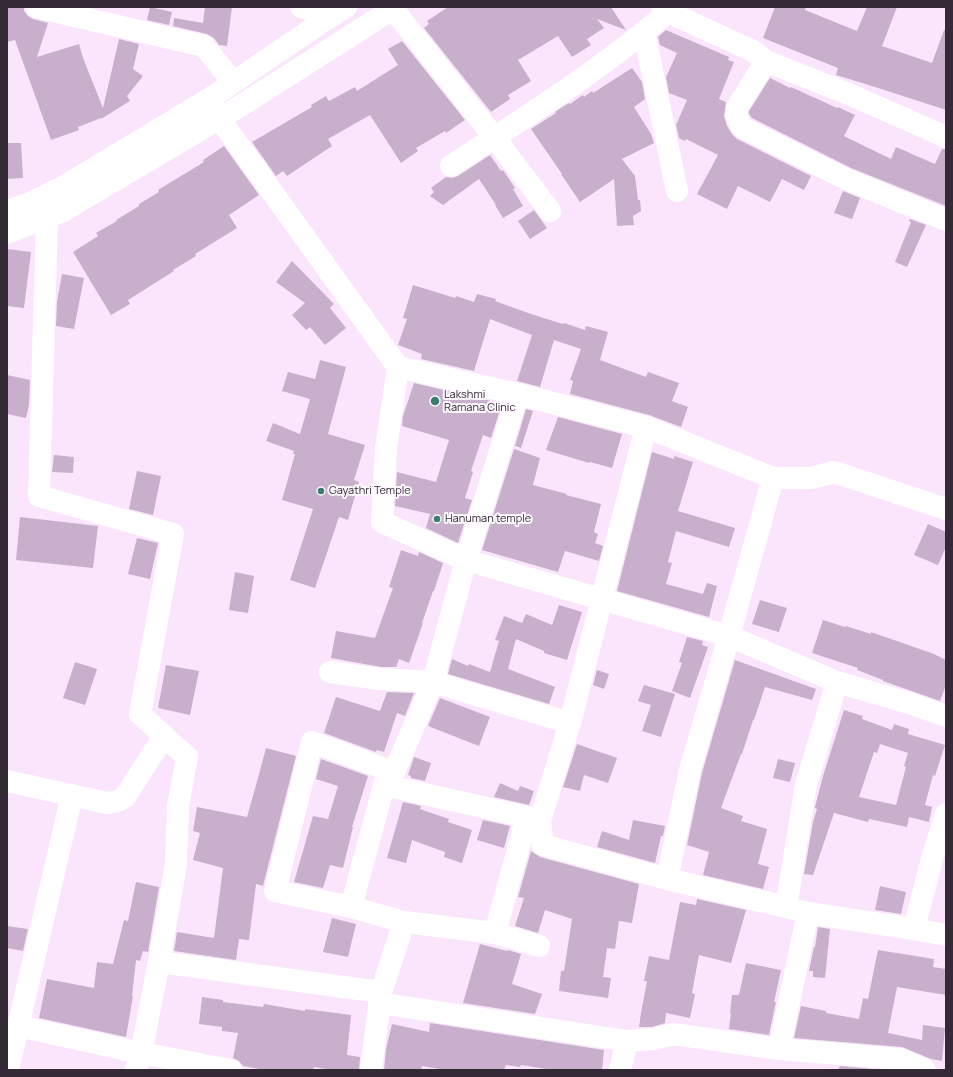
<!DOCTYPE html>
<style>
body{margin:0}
#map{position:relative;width:953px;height:1077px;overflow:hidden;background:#fbe5fd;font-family:Manrope,sans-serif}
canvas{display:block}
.frame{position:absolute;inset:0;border:8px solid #342a35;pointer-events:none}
</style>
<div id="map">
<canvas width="953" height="1077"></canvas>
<div class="frame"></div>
</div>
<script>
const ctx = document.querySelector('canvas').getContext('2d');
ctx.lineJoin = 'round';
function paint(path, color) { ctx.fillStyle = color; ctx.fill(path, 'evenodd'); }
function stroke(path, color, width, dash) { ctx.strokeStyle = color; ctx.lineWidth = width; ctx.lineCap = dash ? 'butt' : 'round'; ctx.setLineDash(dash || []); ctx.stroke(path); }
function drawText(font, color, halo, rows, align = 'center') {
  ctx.font = font + ' Manrope,sans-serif'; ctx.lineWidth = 4; ctx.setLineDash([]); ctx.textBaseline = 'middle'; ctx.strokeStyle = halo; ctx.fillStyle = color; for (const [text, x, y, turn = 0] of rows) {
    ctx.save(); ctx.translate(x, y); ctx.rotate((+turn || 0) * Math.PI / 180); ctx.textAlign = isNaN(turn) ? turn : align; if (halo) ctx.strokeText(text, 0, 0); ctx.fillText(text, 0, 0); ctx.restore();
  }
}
const building = new Path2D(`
 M 7,7 L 24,7 L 24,11 L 28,16 L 33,19 L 48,23 L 37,57 L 79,44 L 83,58 L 103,108 L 119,39 L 139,44 L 133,69 L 143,76 L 127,96 L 130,101 L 101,119 L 101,118 L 78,127 L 79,130 L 51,140 L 15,40 L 7,42 Z
 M 150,7 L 172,12 L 169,25 L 147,20 Z
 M 205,7 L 232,7 L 227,46 L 219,45 L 214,38 L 207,34 L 173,26 L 174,18 L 203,23 Z
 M 448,7 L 611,7 L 626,30 L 597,19 L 604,28 L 587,39 L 591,45 L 572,57 L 558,36 L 518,60 L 531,81 L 508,95 L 510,99 L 491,112 L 424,28 L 429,24 L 427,21 Z
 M 775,7 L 806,7 L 805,10 L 857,31 L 867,7 L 897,7 L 882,46 L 932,63 L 944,30 L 946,30 L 946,110 L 872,86 L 836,75 L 838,68 L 763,38 Z
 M 666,30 L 729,57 L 728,60 L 734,62 L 719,99 L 726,102 L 724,116 L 727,126 L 732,134 L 737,139 L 811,176 L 804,190 L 782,179 L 770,202 L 738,186 L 727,209 L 697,194 L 718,155 L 686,139 L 685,141 L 679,138 L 676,125 L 687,100 L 669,93 L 666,77 L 677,53 L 660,45 L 658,37 Z
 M 402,41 L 465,120 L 446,133 L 445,131 L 416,148 L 418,151 L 401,163 L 370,115 L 328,139 L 332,146 L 287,176 L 283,171 L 276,176 L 252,142 L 312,107 L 311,105 L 326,96 L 329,101 L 355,87 L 357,91 L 398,65 L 388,49 Z
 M 632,68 L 642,82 L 645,99 L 634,107 L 651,134 L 654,143 L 622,159 L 635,176 L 638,200 L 640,200 L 641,211 L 633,216 L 634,225 L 617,226 L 614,179 L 580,202 L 561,174 L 562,174 L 531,129 L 556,113 L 555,112 L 569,103 L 570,104 L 583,95 L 584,97 L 592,91 L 593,93 Z
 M 770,78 L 790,88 L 791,87 L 837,108 L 838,107 L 855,115 L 844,136 L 891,159 L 896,147 L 935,164 L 942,149 L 946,149 L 946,206 L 851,168 L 752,118 L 749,114 L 749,111 Z
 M 7,143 L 21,143 L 23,178 L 7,179 Z
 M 224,146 L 259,195 L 229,215 L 237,228 L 195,254 L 196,256 L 173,270 L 174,271 L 128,300 L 130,304 L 111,315 L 73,252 L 98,236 L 96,233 L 117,221 L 116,220 L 139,206 L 139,204 L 159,192 L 158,190 L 204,162 L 203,160 Z
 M 490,155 L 501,171 L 503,170 L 515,188 L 513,189 L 523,206 L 503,218 L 495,205 L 496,205 L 479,179 L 443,205 L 430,196 L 434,192 L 431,188 L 446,177 L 452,178 L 458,176 Z
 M 843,191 L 860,198 L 852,219 L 834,213 Z
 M 534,210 L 547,228 L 530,239 L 518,221 Z
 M 910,219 L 926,225 L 907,267 L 895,262 L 911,222 L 909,221 Z
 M 7,249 L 31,252 L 24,308 L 7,306 Z
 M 292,261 L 334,304 L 330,308 L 346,328 L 325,345 L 310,327 L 306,330 L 292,315 L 305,303 L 276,282 Z
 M 62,274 L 84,278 L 74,329 L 56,326 L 57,302 Z
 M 413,285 L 455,298 L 456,296 L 474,302 L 477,294 L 496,299 L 495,301 L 531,314 L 563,324 L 564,323 L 585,330 L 586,326 L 608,332 L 600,360 L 646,377 L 648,372 L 679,383 L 672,401 L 688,407 L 681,427 L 649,415 L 570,394 L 573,381 L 570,380 L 581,349 L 554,340 L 540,387 L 517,381 L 532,335 L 490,319 L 474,371 L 421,359 L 422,354 L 398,345 L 407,319 L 403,318 Z
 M 320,360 L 346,367 L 328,434 L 365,445 L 354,480 L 359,482 L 348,520 L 339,517 L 315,588 L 290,580 L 313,509 L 282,500 L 295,454 L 293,454 L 294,451 L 266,441 L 273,423 L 300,434 L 310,399 L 282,391 L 288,372 L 315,379 Z
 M 7,375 L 30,380 L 29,405 L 26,418 L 7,414 Z
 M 414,383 L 491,401 L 502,404 L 491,438 L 483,435 L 471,471 L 473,472 L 465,498 L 472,500 L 458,543 L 426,528 L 430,514 L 395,506 L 397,472 L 436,482 L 449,440 L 402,426 L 403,416 Z
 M 526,409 L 533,411 L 521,448 L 515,446 Z
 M 558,417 L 622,434 L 612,468 L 590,462 L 589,463 L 546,450 Z
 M 514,449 L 540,458 L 533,485 L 567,494 L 566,495 L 601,504 L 594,532 L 598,534 L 595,543 L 603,546 L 599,561 L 565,551 L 558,572 L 482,550 Z
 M 652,452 L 674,459 L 674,456 L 693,462 L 678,511 L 735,528 L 729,547 L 676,531 L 668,562 L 672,563 L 666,584 L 703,594 L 707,583 L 717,586 L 709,617 L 617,591 Z
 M 54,455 L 74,457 L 73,473 L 52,472 Z
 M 137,471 L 161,476 L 153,515 L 129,509 Z
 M 20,517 L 98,526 L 93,568 L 16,560 Z
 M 928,524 L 946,532 L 946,547 L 938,565 L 914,555 Z
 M 137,538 L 158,543 L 150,579 L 128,574 Z
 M 401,550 L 418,556 L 419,552 L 443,563 L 434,591 L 433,591 L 422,623 L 423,623 L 409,663 L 399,659 L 396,667 L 381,667 L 331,658 L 336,631 L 375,638 L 393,588 L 389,587 Z
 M 235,572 L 254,576 L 248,613 L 229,610 Z
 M 760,600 L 787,608 L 779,632 L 752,624 Z
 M 559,605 L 582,612 L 567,660 L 544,653 L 544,651 L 516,639 L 508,669 L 555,687 L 549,704 L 448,674 L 452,659 L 468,666 L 469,664 L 490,672 L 499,641 L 495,640 L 504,616 L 522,623 L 526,614 L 552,625 Z
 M 823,620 L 845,627 L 846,626 L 871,634 L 871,632 L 934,654 L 946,660 L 946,685 L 940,701 L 883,681 L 883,680 L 857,670 L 858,668 L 812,653 Z
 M 687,637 L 703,641 L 702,645 L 708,647 L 690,698 L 672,691 L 682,663 L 679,662 Z
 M 735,660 L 816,689 L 812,700 L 765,687 L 754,720 L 753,720 L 742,754 L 741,754 L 721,808 L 743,816 L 741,821 L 767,829 L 758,864 L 769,867 L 763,889 L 703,875 L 709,852 L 687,845 L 702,773 Z
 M 75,662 L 97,669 L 85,705 L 63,698 Z
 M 166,665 L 199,671 L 190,715 L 158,708 Z
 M 597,670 L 609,674 L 604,689 L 593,685 Z
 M 644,685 L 675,694 L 661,737 L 642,731 L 651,705 L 638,701 Z
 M 387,692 L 414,693 L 405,716 L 397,713 L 384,752 L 377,750 L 376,752 L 324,733 L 336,697 L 380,711 Z
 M 440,698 L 490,717 L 479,746 L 428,726 Z
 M 844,710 L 863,716 L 862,719 L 892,730 L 894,724 L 909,729 L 908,734 L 945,745 L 935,776 L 933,775 L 925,805 L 932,807 L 929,822 L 909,817 L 907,827 L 869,819 L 868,822 L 834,813 L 813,875 L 804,874 L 813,822 L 817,809 L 815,808 L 815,807 L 823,776 ZM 880,744 L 908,753 L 904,766 L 906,767 L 896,805 L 859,797 L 874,752 L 877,753 Z
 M 577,744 L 617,758 L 608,783 L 584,775 L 580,791 L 563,787 Z
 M 266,748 L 296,756 L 263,886 L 256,884 L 249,940 L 239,939 L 236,960 L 174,951 L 177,932 L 214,938 L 223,868 L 193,860 L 200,833 L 193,831 L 197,807 L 247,817 L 258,778 Z
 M 414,757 L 431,763 L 425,781 L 411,778 L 411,776 L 408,775 Z
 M 321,759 L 368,776 L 352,827 L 353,827 L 343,868 L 330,865 L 323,888 L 294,882 L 313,816 L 328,819 L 338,786 L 316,779 Z
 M 778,759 L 795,763 L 790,782 L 773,778 Z
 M 500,783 L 518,791 L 520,786 L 534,791 L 529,805 L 494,797 Z
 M 403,802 L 421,806 L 420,809 L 449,819 L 448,822 L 472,830 L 462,863 L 444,857 L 445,852 L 412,840 L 406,863 L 387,858 Z
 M 483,820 L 510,826 L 504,848 L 477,840 Z
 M 633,820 L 665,826 L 663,836 L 661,836 L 655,863 L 597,847 L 602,831 L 629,840 Z
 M 531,851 L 540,857 L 639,884 L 632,923 L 619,921 L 615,949 L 607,948 L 603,977 L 611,978 L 608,998 L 559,991 L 561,971 L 564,971 L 572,919 L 545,910 L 538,933 L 515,926 L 524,898 L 518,897 Z
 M 136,882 L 159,887 L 148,952 L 143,951 L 140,961 L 136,960 L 132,996 L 133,996 L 126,1037 L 39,1018 L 47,979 L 94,988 L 97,962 L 113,964 L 124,920 L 128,921 Z
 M 880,886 L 906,892 L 901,914 L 875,910 Z
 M 697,899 L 746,910 L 731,963 L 699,955 L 692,993 L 695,994 L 690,1018 L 666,1013 L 665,1023 L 652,1027 L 639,1027 L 641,1013 L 647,981 L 644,981 L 649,956 L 669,960 L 680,902 L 696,905 Z
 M 332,918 L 356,924 L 348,957 L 323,952 Z
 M 7,926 L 28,929 L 23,951 L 7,948 Z
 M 818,927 L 830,929 L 825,978 L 813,977 L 813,971 L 809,971 L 814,947 L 815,947 Z
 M 480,944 L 507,951 L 508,950 L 521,954 L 512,984 L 542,994 L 535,1014 L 463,1003 Z
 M 878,950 L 934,959 L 933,967 L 946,969 L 946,995 L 897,987 L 888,1033 L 922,1040 L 923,1025 L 945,1028 L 942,1061 L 931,1059 L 902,1047 L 794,1038 L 801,1006 L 826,1011 L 826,1013 L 859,1019 L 863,998 L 868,999 Z
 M 746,963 L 781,970 L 774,1002 L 776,1002 L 769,1035 L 729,1029 L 731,1013 L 730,1013 L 732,995 L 739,995 Z
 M 202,997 L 223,1000 L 223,1002 L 263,1007 L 264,1004 L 305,1011 L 305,1009 L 351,1015 L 347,1055 L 360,1057 L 359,1070 L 332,1070 L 314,1067 L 313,1070 L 265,1070 L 243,1066 L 239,1061 L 233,1058 L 238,1033 L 222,1031 L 222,1027 L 199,1024 Z
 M 430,1023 L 604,1050 L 602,1070 L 552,1070 L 521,1065 L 520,1067 L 506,1065 L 504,1070 L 445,1070 L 422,1066 L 421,1070 L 384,1070 L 386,1049 L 392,1024 L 429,1032 Z
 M 840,1066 L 872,1069 L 872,1070 L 838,1070 Z`);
const minor = new Path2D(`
 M 36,7 L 204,46 L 233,82
 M 301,7 L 331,16
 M 662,7 L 668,12 L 753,51 L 766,61 L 851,95 L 946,137
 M 393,9 L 494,137 L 550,211
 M 644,32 L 677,191
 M 766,61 L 738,106 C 734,117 738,119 743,128 L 846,179 L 946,220
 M 210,102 L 219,118 L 398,367 L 386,448 L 382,522 L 466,560 L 729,636 L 837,682 L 912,704 L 946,716
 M 451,166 C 525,117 601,70 668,12
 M 398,367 L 518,394 L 646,427 L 570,723 L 540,821 L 543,845 L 667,879 L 786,907 L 808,913 L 914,929 L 946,935
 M 646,427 L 773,478 L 729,636 L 690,770 L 667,879
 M 773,478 L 811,478 L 834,472 L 946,509
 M 330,672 L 380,679 L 433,682 L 570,723
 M 7,781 L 107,803 L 118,801 L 125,797 L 164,736
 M 384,785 L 527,817 L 540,821
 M 351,907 L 275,891 L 312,742 L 394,772
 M 786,907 L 806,785 L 837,682
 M 404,922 L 495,933 L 539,946
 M 914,929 L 933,855 L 946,814
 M 495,933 L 527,817
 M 159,962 L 381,992
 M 379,1003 L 627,1041
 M 18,1026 L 141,1053 L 159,962 L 176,864 L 178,806 L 187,757 L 140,714 L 173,534 L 39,496 L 47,218
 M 779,1049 L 808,913
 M 8,1070 L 72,795
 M 136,1070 L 141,1053 L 231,1070
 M 371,1070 L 381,992 L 404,922 L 351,907 L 384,785 L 394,772 L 433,682 L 466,560 L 518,394
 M 620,1070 L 627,1041 L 654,1039 L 673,1034 L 779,1049 L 901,1059 L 925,1070`);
const major = new Path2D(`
 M 7,211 L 28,204 L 63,187 L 209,99 L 331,16 L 346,7
 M 7,233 L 63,211 L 237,108 L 396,7`);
const markers = [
 [435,401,5,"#3b7d6e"],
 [321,491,4,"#3b7d6e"],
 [437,519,4,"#3b7d6e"]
];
const poiNames = [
 ["Lakshmi",444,395],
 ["Ramana Clinic",444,408],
 ["Gayathri Temple",329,491],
 ["Hanuman temple",445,519]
];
paint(building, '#c8afcb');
stroke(minor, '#fff', 22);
stroke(major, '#fff', 22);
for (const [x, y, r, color] of markers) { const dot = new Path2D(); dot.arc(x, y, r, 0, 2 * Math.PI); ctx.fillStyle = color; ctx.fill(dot); stroke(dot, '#fef9fe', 1.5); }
drawText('11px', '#342a35', '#fef9fe', poiNames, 'left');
</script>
